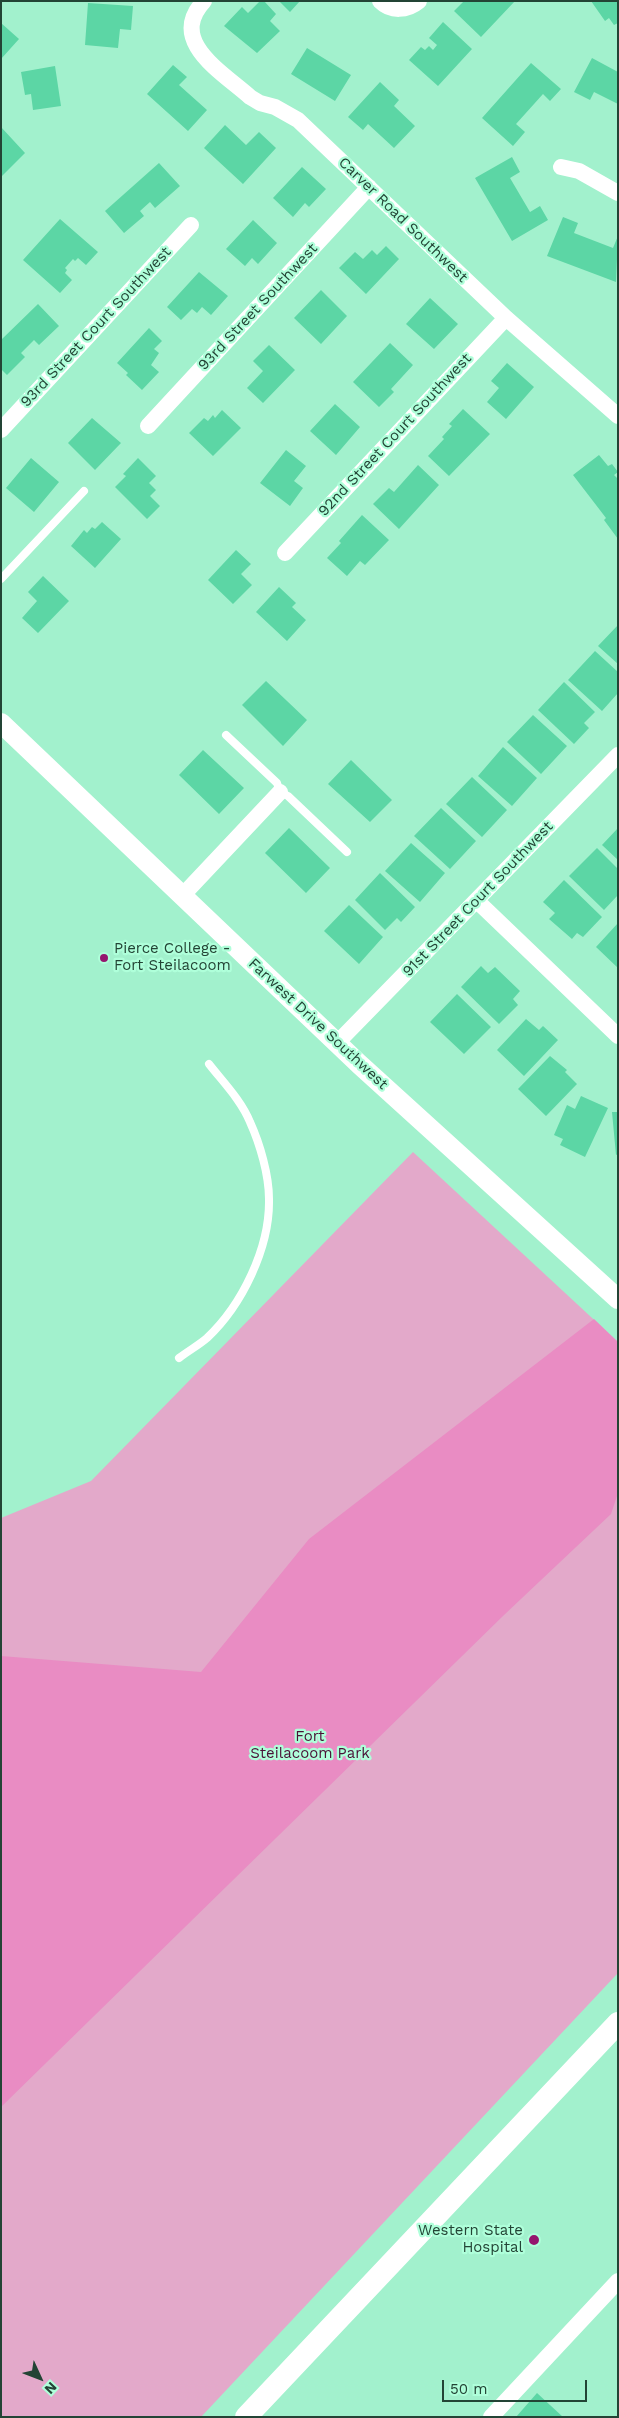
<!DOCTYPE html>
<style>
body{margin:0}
#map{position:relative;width:619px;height:2418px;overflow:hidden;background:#a2f1cd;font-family:"Work Sans",sans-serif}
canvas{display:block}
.frame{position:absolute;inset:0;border:2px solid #234435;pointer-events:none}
.north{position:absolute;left:15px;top:2353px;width:50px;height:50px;-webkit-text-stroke:4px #afffda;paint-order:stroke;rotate:133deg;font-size:14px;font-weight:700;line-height:20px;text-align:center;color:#234435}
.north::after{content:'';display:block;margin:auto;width:18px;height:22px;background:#234435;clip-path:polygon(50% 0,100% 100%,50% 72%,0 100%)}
.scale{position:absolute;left:442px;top:2380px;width:145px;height:22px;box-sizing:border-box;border:2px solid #234435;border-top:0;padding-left:6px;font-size:15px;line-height:18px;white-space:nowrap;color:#234435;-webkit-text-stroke:4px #afffda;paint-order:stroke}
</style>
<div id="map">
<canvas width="619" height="2418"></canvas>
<div class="frame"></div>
<div class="north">N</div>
<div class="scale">50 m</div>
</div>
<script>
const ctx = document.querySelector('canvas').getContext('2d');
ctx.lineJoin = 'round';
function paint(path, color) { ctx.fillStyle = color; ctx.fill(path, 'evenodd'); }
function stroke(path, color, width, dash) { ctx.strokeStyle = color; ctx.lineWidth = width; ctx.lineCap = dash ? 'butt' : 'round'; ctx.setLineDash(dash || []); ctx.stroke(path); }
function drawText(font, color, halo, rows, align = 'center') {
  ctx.font = font + ' "Work Sans",sans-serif'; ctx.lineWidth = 4.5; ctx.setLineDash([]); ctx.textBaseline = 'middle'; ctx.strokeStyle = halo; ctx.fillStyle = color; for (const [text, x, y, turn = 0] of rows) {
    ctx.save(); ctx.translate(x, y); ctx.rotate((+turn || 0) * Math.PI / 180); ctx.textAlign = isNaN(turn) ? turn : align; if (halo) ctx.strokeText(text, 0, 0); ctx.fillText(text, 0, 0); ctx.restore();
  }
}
const green = new Path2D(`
 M 413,1152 L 618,1342 L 618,1973 L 201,2417 L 1,2417 L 1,1518 L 91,1481 Z`);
const forest = new Path2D(`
 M 594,1319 L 618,1342 L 618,1493 L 611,1514 L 504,1615 L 1,2107 L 1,1656 L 201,1672 L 309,1539 Z`);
const building = new Path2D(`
 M 260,1 L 264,1 L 276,14 L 270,21 L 280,31 L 257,53 L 224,26 L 242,7 L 248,13 Z
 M 279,1 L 300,1 L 290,12 Z
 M 464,1 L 515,1 L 481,37 L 454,11 Z
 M 591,1 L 618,1 L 618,23 L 614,25 L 609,18 L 605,21 Z
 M 88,3 L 133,6 L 131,30 L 120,29 L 118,48 L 85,45 Z
 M 443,22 L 472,49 L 438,86 L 409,60 L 421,47 L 425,50 L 429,46 L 433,50 L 437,45 L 429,38 Z
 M 1,23 L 19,39 L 1,59 Z
 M 307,48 L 351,75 L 335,101 L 291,74 Z
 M 592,58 L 618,72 L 618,104 L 594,92 L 590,100 L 574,92 Z
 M 531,63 L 561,89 L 550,101 L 543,94 L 516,124 L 525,132 L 513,146 L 482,118 Z
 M 173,65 L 187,77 L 179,85 L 207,110 L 188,131 L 147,94 Z
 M 55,66 L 61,106 L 33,110 L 31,94 L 25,95 L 21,72 Z
 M 380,82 L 399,100 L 394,106 L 415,126 L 394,148 L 368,124 L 363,130 L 348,117 Z
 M 225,125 L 246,145 L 259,132 L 276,148 L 243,184 L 204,148 Z
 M 1,127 L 25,153 L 1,177 Z
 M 512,157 L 520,172 L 510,178 L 530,212 L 540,206 L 548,220 L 512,241 L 475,178 Z
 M 159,163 L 180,186 L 155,208 L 150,202 L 140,211 L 144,216 L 124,233 L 105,211 Z
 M 302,167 L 326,189 L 309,207 L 305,203 L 293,217 L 273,198 Z
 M 563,217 L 578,223 L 574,233 L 613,248 L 618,236 L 616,282 L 547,256 Z
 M 60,219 L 98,252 L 86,265 L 78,258 L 75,261 L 73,259 L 65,268 L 67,270 L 65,273 L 72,280 L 60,293 L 23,260 Z
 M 253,220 L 277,243 L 258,264 L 252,258 L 245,266 L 226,249 Z
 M 386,246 L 399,259 L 366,294 L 339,268 L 355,252 L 363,259 L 372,250 L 377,255 Z
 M 199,272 L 228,296 L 211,315 L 202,307 L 197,313 L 192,309 L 181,320 L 167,307 Z
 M 321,290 L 347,316 L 321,344 L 294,318 Z
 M 430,298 L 458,324 L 434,349 L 406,324 Z
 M 38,304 L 59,326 L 39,345 L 34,340 L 21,353 L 25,357 L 7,375 L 1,369 L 1,340 Z
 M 149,328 L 162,341 L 154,349 L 159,353 L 151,365 L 159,372 L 142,390 L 126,375 L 128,373 L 117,363 Z
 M 390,343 L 413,365 L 391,389 L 394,392 L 379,407 L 353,382 Z
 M 269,345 L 295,370 L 263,403 L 247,388 L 263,371 L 253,361 Z
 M 507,363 L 534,387 L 506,419 L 487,402 L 499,388 L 491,381 Z
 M 335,404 L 360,427 L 336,455 L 310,431 Z
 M 463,409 L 490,434 L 449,476 L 428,456 L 444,439 L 442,437 L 452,426 L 449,424 Z
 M 222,410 L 241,428 L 213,456 L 189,433 L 204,418 L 208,421 L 213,415 L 215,418 Z
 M 92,418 L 121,443 L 95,470 L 68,443 Z
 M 286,450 L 306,466 L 294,481 L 303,488 L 290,506 L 260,483 Z
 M 599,455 L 608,466 L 612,464 L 618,472 L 614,475 L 618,479 L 618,539 L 604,520 L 606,518 L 573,475 Z
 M 31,458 L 59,482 L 34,512 L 6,488 Z
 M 138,458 L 156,476 L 149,483 L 156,490 L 150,496 L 160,506 L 147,519 L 115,487 L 126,476 L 123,474 Z
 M 418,465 L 439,485 L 399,529 L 373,504 L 389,488 L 394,492 Z
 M 362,515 L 389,540 L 365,565 L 360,561 L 347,576 L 327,558 L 341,543 L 339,541 Z
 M 102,522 L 121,539 L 95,568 L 71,546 L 84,530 L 87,533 L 92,527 L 95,529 Z
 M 236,550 L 251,564 L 241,574 L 252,585 L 233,604 L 208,580 Z
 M 43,576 L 69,601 L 38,633 L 22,618 L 37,601 L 28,592 Z
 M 279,587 L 296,603 L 292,607 L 306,620 L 287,641 L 256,612 Z
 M 618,625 L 618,664 L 598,646 Z
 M 595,651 L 618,672 L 618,693 L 602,711 L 568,680 Z
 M 266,681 L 307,720 L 283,746 L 242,705 Z
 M 564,682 L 595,712 L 584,723 L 589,728 L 574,744 L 538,710 Z
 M 533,715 L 567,746 L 541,774 L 507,742 Z
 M 503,747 L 537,778 L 512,806 L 478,776 Z
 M 203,750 L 244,788 L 219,814 L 179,775 Z
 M 351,760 L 392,800 L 370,822 L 328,784 Z
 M 472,777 L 507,810 L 482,837 L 446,804 Z
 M 441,808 L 476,841 L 450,869 L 414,836 Z
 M 289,828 L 330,868 L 306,893 L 265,853 Z
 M 618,828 L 618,860 L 602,845 Z
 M 411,843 L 445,873 L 420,902 L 385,871 Z
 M 597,848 L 618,869 L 618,895 L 604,910 L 569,876 Z
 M 380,873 L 415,907 L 401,922 L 397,918 L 385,930 L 355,900 Z
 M 564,880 L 602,917 L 583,937 L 577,933 L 572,939 L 549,919 L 555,913 L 543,902 Z
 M 349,905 L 383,937 L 359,964 L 324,931 Z
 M 618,923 L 618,968 L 596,947 Z
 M 481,966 L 488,973 L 495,967 L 520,991 L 513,999 L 518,1005 L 499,1024 L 461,987 Z
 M 457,994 L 491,1027 L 464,1054 L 430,1022 Z
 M 526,1019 L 539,1030 L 543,1026 L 558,1040 L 524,1076 L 497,1050 Z
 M 550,1056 L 567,1070 L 565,1072 L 577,1084 L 546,1116 L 518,1089 Z
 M 581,1096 L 608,1108 L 585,1157 L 560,1145 L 563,1139 L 554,1135 L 567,1105 L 575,1109 Z
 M 612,1112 L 618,1112 L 618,1154 L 616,1155 Z
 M 537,2393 L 563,2417 L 516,2417 Z`);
const service = new Path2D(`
 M 1,579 L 84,491
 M 226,735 L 277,783 L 280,792 L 288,796 L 347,852
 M 179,1358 C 188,1351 199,1345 207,1338 C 242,1305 270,1248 269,1199 C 269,1175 260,1144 250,1122 C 241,1100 223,1082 209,1064`);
const minor = new Path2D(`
 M 204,1 C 167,41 222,72 250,97 L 260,103 L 275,107 L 298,120 L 506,318 L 618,416
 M 380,1 C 391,12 407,11 419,1
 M 561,167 L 579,171 L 618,193
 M 148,426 L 369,187
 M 1,430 L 191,225
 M 285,553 L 506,318
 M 182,896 L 280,792
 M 477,901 L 618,1036
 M 337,1043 L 618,755
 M 491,2417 L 618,2281`);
const tertiary = new Path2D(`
 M 1,723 L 359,1064 L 618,1299`);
const secondary = new Path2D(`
 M 246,2417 L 618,2023`);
const markers = [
 [104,958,5,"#95156e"],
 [534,2240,6,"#95156e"]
];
const streetNames = [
 ["Carver Road Southwest",403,220,44],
 ["93rd Street Southwest",258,307,-47],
 ["93rd Street Court Southwest",96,327,-47],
 ["92nd Street Court Southwest",395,435,-47],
 ["91st Street Court Southwest",478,899,-46],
 ["Farwest Drive Southwest",318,1024,43]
];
const poiNames = [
 ["Pierce College -",114,949],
 ["Fort Steilacoom",114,966],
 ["Western State",523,2231,"right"],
 ["Hospital",523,2248,"right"]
];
const parkNames = [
 ["Fort",310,1737],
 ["Steilacoom Park",310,1754]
];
paint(green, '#e3a9ca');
paint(forest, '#e98cc3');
paint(building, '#5cd6a5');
stroke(service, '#fff', 8);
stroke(minor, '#fff', 16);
stroke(tertiary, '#fff', 20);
stroke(secondary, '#fff', 22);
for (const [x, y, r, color] of markers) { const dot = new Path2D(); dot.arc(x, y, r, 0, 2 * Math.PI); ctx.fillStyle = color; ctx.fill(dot); stroke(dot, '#afffda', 2); }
drawText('15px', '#234435', '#afffda', streetNames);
drawText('15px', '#234435', '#afffda', poiNames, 'left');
drawText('15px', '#4a1136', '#afffda', parkNames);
</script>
